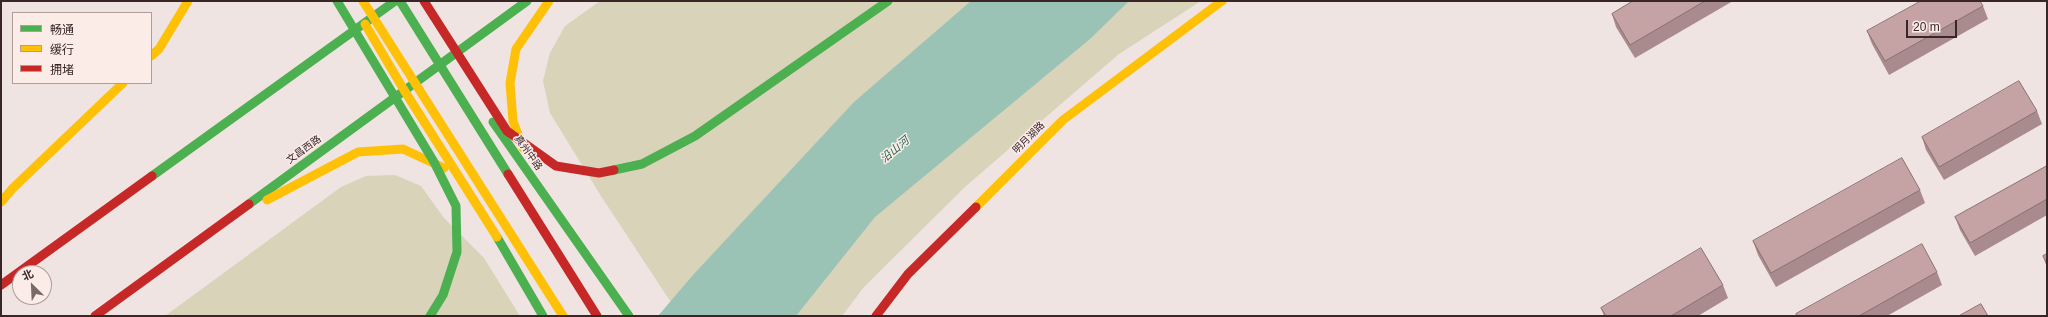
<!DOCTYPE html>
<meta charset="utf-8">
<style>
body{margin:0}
#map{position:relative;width:2048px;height:317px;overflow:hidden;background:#efe4e1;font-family:Arial,"Noto Sans SC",sans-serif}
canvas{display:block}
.frame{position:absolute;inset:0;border:2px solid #392728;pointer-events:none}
.legend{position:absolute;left:12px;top:12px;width:140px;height:72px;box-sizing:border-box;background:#fcece8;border:1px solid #ae9d9b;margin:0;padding:5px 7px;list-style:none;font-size:12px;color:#392728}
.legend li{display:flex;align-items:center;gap:8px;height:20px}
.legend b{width:20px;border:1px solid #ae9d9b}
.north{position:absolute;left:12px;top:265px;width:40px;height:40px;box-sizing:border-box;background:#fcece8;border:1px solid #ae9d9b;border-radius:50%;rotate:336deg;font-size:11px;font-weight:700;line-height:16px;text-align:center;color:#392728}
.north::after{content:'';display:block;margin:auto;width:14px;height:18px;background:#796969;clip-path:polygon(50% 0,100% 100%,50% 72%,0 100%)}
.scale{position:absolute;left:1906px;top:20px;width:51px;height:18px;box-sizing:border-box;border:2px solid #392728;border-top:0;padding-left:5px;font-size:12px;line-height:14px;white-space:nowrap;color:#392728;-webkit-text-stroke:3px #fcece8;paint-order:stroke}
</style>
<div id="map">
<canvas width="2048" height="317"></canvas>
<div class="frame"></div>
<ul class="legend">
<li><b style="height:5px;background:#4caf50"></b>畅通</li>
<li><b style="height:5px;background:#ffc107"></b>缓行</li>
<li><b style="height:5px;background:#c62828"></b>拥堵</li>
</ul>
<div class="north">北</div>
<div class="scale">20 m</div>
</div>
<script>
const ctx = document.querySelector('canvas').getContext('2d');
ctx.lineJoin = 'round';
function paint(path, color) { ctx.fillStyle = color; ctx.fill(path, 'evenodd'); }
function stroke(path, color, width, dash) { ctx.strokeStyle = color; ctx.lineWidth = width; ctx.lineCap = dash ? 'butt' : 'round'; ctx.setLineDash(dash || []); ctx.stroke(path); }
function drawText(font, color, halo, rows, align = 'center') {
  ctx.font = font + ' Arial,"Noto Sans SC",sans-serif'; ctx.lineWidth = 3; ctx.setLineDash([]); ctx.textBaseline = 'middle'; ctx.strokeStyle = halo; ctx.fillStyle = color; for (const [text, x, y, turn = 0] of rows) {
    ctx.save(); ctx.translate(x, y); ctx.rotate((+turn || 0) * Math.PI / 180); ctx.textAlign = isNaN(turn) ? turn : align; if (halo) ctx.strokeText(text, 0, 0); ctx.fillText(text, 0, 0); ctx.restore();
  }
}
const green = new Path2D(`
 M 600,1 L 1201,1 L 1119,54 L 966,186 L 864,287 L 842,316 L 680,316 L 601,196 L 550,113 L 543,81 L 550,53 L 565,26 Z
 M 395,175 L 421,186 L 444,218 L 484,258 L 520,316 L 165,316 L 341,187 L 366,176 Z`);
const water = new Path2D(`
 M 971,1 L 1129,1 L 1090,39 L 875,217 L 796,316 L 658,316 L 693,275 L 854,102 Z`);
const fast = new Path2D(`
 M 493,122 L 629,316
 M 152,176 L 395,1
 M 249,204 L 527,1
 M 497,237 L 543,316`);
const slow = new Path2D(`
 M 365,24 L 404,90 L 497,237
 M 151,56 L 159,49 L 188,1
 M 523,148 L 513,121 L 510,83 L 516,49 L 549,1
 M 267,200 L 358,152 L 403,149 L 444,168
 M 1,202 L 13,188 L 123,83
 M 976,207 L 1063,120 L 1222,1`);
const jam = new Path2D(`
 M 1,285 L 152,176
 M 95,316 L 249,204
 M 876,316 L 908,274 L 976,207`);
const fastBridge = new Path2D(`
 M 337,1 L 434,162 L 456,206 L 457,252 L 443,295 L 430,316
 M 400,1 L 508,174
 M 614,170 L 642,164 L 695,136 L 888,1`);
const slowBridge = new Path2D(`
 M 363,1 L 563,316`);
const jamBridge = new Path2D(`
 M 424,1 L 507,131 L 556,166 L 599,173 L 614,170
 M 508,174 L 597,316`);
const wall = new Path2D(`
 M 1633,1 L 1733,1 L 1635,58 L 1616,27 L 1612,14 Z
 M 1983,6 L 1988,19 L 1889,75 L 1872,44 L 1867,31 Z
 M 2037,111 L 2042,124 L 1944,180 L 1926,150 L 1922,137 Z
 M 2047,166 L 2047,215 L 1975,256 L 1960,230 L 1955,217 Z
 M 1920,190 L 1925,203 L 1776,287 L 1758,255 L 1753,241 Z
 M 2047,254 L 2047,268 L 2043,256 Z
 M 1937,272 L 1942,285 L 1887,316 L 1796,316 L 1796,314 Z
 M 1723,285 L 1728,298 L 1698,316 L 1604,316 L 1601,308 Z`);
const building = new Path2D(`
 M 1633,1 L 1705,1 L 1630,45 L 1612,14 Z
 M 1921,1 L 1980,1 L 1983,6 L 1885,61 L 1867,31 Z
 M 2019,81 L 2037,111 L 1939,167 L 1922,137 Z
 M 1902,158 L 1920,190 L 1771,273 L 1753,241 Z
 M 2047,166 L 2047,199 L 1970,243 L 1955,217 Z
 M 1922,244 L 1937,272 L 1859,316 L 1797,316 L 1796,314 Z
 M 1701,248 L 1723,285 L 1671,316 L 1606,316 L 1601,308 Z
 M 2047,254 L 2047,264 L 2043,256 Z
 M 1981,304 L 1988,316 L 1959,316 Z`);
const streetNames = [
 ["明月湖路",1029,138,-45],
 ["文昌西路",304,150,-36],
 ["真州中路",528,153,55]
];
const waterNames = [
 ["沿山河",895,150,-40]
];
paint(green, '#d8d3b9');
paint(water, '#9bc3b5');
stroke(fast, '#4caf50', 9);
stroke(slow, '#ffc107', 9);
stroke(jam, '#c62828', 9);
stroke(fastBridge, '#4caf50', 9);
stroke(slowBridge, '#ffc107', 9);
stroke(jamBridge, '#c62828', 9);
paint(wall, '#a98b8d');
paint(building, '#c5a2a4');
stroke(building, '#8a7173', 1);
drawText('10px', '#392728', '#fcece8', streetNames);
drawText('italic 11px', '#18604b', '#fcece8', waterNames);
</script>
